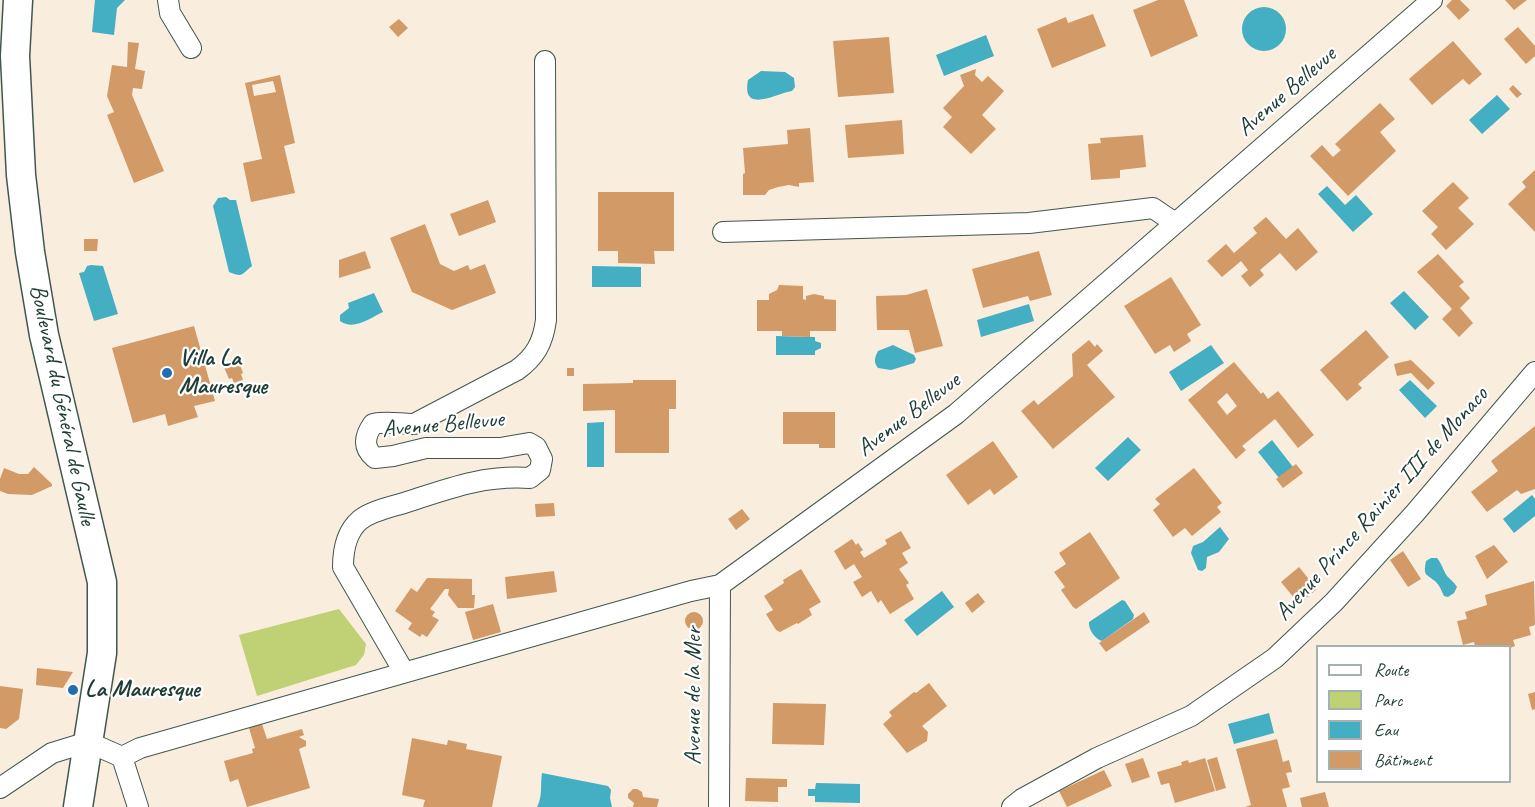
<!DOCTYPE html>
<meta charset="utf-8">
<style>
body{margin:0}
#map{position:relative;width:1535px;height:807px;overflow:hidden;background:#f9edde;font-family:Caveat,sans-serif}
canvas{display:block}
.legend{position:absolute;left:1316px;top:645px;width:195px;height:138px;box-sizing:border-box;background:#fff;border:2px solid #a5b1ae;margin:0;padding:8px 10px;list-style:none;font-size:18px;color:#1f3d34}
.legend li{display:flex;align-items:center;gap:12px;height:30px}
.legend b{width:30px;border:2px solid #a5b1ae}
</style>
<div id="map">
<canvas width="1535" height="807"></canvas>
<ul class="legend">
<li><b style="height:8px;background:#fff"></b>Route</li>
<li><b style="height:16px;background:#bfd174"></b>Parc</li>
<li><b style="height:16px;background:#44aec3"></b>Eau</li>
<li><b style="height:16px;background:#d19a67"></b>Bâtiment</li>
</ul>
</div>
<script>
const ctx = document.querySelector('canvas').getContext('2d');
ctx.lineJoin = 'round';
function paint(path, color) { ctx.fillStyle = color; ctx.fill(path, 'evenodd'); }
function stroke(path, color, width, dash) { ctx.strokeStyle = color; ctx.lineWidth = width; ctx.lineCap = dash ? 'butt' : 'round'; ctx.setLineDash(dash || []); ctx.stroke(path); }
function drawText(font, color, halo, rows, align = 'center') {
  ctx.font = font + ' Caveat,sans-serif'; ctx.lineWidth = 4.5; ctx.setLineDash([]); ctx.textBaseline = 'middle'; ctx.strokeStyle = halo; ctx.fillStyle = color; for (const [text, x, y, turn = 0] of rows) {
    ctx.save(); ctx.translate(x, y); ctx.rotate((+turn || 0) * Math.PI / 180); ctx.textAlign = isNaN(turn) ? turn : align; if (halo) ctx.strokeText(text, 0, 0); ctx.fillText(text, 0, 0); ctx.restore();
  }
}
const green = new Path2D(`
 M 339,609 L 366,644 L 364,655 L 356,665 L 257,696 L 239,635 Z`);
const water = new Path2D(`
 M 95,0 L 125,0 L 117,8 L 114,35 L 92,32 Z
 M1242 29a22 22 0 1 1 44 0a22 22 0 1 1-44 0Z
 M 986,35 L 994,56 L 944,76 L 936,55 Z
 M 761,71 L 785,72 L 794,78 L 795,87 L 792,91 C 777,93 741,115 748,80 Z
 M 1497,95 L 1510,109 L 1482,134 L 1469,120 Z
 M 1327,186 L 1345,205 L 1356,195 L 1373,214 L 1353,232 L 1318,194 Z
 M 226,197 L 230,200 L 236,200 L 252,266 C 241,274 244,278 229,272 L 213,206 L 218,198 Z
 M 91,265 L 103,266 L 118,314 L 94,321 L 79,273 L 84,272 L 87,266 Z
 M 592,266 L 641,267 L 641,287 L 592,287 Z
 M 1404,291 L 1429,317 L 1415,330 L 1390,303 Z
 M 374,293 L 383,312 C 370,318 354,331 340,321 L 340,315 L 349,308 L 348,303 Z
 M 1029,304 L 1034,321 L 981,337 L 977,320 Z
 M 776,336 L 815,337 L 815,341 L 821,343 L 821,348 L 815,351 L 815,355 L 776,355 Z
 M 893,345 L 914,355 L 916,359 L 914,363 L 891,370 L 878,368 C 873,362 875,357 878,351 Z
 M 1211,345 L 1224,363 L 1181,391 L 1169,372 Z
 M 1410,380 L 1437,406 L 1425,418 L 1399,390 Z
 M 604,422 L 604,467 L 587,467 L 587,423 Z
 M 1128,437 L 1141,450 L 1108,481 L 1095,468 Z
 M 1272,440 L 1293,467 L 1279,478 L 1258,452 Z
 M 1532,495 L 1535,499 L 1535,516 L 1514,533 L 1503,519 Z
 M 1220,527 L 1229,539 L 1219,552 L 1207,557 L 1206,568 L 1202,571 L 1198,570 L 1191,553 L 1193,546 L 1203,542 Z
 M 1431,558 L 1437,558 C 1442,564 1443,570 1447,576 C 1451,580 1454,582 1457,587 L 1454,593 L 1448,597 L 1444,596 C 1442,592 1440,586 1436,582 C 1426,573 1423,577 1426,561 Z
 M 942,591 L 954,607 L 917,636 L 904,620 Z
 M 1122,600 L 1125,601 L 1134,615 L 1133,619 L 1102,641 C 1095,639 1088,629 1089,622 Z
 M 1269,713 L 1274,733 L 1234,744 L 1228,724 Z
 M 542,773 L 608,786 L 611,790 L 610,798 L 612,807 L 537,807 C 543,795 540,786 542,773 Z
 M 816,783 L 860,784 L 860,803 L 815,802 L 815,796 L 808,796 L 808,789 L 815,789 Z`);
const building = new Path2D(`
 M 1158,0 L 1184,0 L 1198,36 L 1151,57 L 1133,10 Z
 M 1452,0 L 1460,0 L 1470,10 L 1459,20 L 1446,6 Z
 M 1505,0 L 1527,0 L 1514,10 Z
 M 1093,14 L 1106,46 L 1052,68 L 1037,29 L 1066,17 L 1068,23 Z
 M 399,19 L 408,28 L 398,37 L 389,27 Z
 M 1518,27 L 1535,46 L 1535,56 L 1526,64 L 1504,39 Z
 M 889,37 L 894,93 L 838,97 L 833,41 Z
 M 1453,41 L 1482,74 L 1469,85 L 1463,79 L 1432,105 L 1409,79 Z
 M 128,42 L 139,43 L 135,69 L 145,71 L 142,89 L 133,88 L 132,95 L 164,171 L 134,183 L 107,115 L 114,112 L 107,96 L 112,65 L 127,67 Z
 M 976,69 L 975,75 L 982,82 L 988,76 L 1004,91 L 982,115 L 996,129 L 971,154 L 943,127 L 952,117 L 943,108 L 964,86 L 960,75 Z
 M 280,75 L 295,143 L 284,146 L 295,193 L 251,202 L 243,163 L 262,159 L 245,83 ZM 273,81 L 276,92 L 254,96 L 252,85 Z
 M 1513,85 L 1522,94 L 1517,98 L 1509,89 Z
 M 1380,103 L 1395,119 L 1380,132 L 1396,151 L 1348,196 L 1310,156 L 1322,145 L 1333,157 L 1341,150 L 1335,144 Z
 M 902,120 L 904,154 L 848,158 L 845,125 Z
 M 810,128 L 814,182 L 799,183 L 799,187 L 789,185 L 778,187 L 769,190 L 765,195 L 743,195 L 743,174 L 745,173 L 743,148 L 788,144 L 787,130 Z
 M 1143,135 L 1146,167 L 1120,170 L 1120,178 L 1091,180 L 1088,144 L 1101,143 L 1100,138 Z
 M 1535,170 L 1535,232 L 1508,204 L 1526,187 L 1522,182 Z
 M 1453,182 L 1469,198 L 1458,208 L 1474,224 L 1446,250 L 1431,234 L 1438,227 L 1422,211 Z
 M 598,192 L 674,192 L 674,251 L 654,251 L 655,264 L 618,263 L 618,251 L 598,251 Z
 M 488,200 L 496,222 L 459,236 L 450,214 Z
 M 1266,217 L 1286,239 L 1298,228 L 1318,252 L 1296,271 L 1280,253 L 1260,270 L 1264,275 L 1250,287 L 1241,276 L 1248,270 L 1241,261 L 1222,277 L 1207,261 L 1226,244 L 1234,253 L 1257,233 L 1253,228 Z
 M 425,224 L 440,264 L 454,271 L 468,265 L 470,270 L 485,264 L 496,293 L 452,310 L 412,292 L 390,238 Z
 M 84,239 L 98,239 L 97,251 L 84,251 Z
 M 365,251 L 371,268 L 339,278 L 339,260 Z
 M 1039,251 L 1052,295 L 1030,301 L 1028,296 L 983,308 L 972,269 Z
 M 1438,254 L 1464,282 L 1459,286 L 1470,298 L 1460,308 L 1473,323 L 1459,337 L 1442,319 L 1452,309 L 1417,272 Z
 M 1171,277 L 1201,325 L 1187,334 L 1191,341 L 1174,352 L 1170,345 L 1155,354 L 1124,306 Z
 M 779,285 L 803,286 L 803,299 L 806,300 L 806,296 L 814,294 L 824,296 L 824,299 L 836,300 L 836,331 L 810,331 L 810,337 L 782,336 L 782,331 L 757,331 L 757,300 L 769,300 L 769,294 L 777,290 Z
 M 927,289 L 943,346 L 915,353 L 909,330 L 877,330 L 876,296 L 906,295 Z
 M 194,326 L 215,401 L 194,406 L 198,417 L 168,426 L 165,414 L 133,423 L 112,348 Z
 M 1366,330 L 1389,357 L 1358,384 L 1362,388 L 1347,401 L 1320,370 Z
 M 1089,340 L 1095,347 L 1097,344 L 1103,351 L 1087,365 L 1115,397 L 1053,449 L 1021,411 L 1034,400 L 1038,405 L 1073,376 L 1072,354 Z
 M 238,359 L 243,373 L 241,374 L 243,380 L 234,383 L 232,378 L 229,379 L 223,365 Z
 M 1411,360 L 1435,383 L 1428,390 L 1411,373 L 1397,376 L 1394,364 Z
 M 1234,362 L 1261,394 L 1263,392 L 1268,399 L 1278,391 L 1314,435 L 1298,448 L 1275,419 L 1242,446 L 1246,450 L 1236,459 L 1188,400 ZM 1227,393 L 1237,406 L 1227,415 L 1217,402 Z
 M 567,368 L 574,368 L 574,376 L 567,376 Z
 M 633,380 L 676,380 L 676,409 L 669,409 L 669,453 L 615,453 L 615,410 L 583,411 L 583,384 L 633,383 Z
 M 783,412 L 835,412 L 835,448 L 819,448 L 819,444 L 783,444 Z
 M 1535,426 L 1535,489 L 1521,494 L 1517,490 L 1487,512 L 1471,492 L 1498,471 L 1491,461 Z
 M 993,441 L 1018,477 L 994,495 L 990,489 L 968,505 L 946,475 Z
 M 1296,464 L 1303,473 L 1283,488 L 1276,479 Z
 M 34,467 L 52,484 L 52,486 L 32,495 L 8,494 L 0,491 L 0,479 L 4,468 L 19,474 L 28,474 Z
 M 1194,468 L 1222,503 L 1217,507 L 1221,512 L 1192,536 L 1185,528 L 1173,537 L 1153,510 L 1160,504 L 1155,499 Z
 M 554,503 L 555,516 L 536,517 L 535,504 Z
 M 742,509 L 750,519 L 736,530 L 728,519 Z
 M 901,531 L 911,548 L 902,553 L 908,563 L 899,569 L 909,583 L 906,585 L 914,599 L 890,614 L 881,600 L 878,603 L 871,591 L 862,597 L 853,582 L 862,577 L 854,564 L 845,570 L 834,551 L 852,539 L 856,545 L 858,543 L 863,550 L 860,552 L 864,558 L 887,544 L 885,540 Z
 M 1090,532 L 1120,578 L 1076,609 L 1073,607 L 1061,590 L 1065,587 L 1054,572 L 1066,564 L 1059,553 Z
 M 1494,545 L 1508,562 L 1487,579 L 1475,556 Z
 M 1403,551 L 1421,579 L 1408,587 L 1390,560 Z
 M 1299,567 L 1317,589 L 1299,604 L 1281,582 Z
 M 801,569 L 821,602 L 809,609 L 812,615 L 798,624 L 797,623 L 780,632 L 776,630 L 766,614 L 773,610 L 764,596 L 784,583 L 783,580 Z
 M 554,571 L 557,592 L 507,599 L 505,577 Z
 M 427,578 L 472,579 L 472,595 L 475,595 L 474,608 L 458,608 L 448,595 L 449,589 L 445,589 L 430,609 L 435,612 L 432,616 L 439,620 L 427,637 L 422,634 L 420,637 L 408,629 L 412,623 L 395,611 L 411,588 L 417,592 Z
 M 1534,581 L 1535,625 L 1529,627 L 1531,635 L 1513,640 L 1515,646 L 1510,648 L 1496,645 L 1475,646 L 1474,642 L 1463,645 L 1457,621 L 1467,619 L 1465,612 L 1487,605 L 1485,595 Z
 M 978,593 L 985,602 L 972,613 L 965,603 Z
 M 493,604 L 501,632 L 473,640 L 465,612 Z
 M685 621a9 9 0 1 1 18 0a9 9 0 1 1-18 0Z
 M 1144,612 L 1150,622 L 1106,652 L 1099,643 Z
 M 37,668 L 73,672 L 63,688 L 36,685 Z
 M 929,683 L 947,706 L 922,726 L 928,732 L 927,741 L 907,753 L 883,724 L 892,716 L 889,712 L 914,692 L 916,693 Z
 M 0,686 L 23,689 L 19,719 L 6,729 L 0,728 Z
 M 1535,692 L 1535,709 L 1532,710 L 1528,694 Z
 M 773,703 L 826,704 L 824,745 L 772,744 Z
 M 262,724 L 267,739 L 302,729 L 304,735 L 299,737 L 306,741 L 306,746 L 299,749 L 310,788 L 247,807 L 238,779 L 230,782 L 224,761 L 253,753 L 252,749 L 255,748 L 249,728 Z
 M 412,738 L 447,745 L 448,740 L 467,744 L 466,749 L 502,756 L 492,807 L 423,807 L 425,800 L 402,795 Z
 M 1277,739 L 1283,762 L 1289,760 L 1292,772 L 1286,773 L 1290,787 L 1282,789 L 1287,807 L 1245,807 L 1251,805 L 1236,749 Z
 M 1217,757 L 1226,788 L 1216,791 L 1207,760 Z
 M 1143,758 L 1150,777 L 1132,783 L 1125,764 Z
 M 1205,758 L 1215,791 L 1175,803 L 1169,783 L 1161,785 L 1157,772 L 1182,765 L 1181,762 L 1188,760 L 1189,763 Z
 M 1104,770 L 1112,786 L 1067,807 L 1059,791 Z
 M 746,778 L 787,779 L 787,787 L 778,787 L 778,802 L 745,801 Z
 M 633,789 L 637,789 L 642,792 L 643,797 L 659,799 L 657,807 L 633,807 L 634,803 L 628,798 L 628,794 Z
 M 1325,792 L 1329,807 L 1302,807 L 1300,798 Z`);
const street = new Path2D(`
 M 168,0 L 170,13 L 191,48
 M 723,232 L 1029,223 L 1153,208 L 1175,223
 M 404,672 L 343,567 C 343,551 346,532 360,520 C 373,510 392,507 407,502 C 450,488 484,475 530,478 L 540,470 L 542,459 L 536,447 L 529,443 L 500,448 L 426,448 L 393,456 L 375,458 C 363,448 364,437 373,424 C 387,421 399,424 414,424 L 517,370 C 535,357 543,343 546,320 L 545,61
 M 122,757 L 140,748 L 691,591 L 720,585 L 956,414 L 1432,0
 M 0,788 L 52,753 L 88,742 L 122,757 L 138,807
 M 719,807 L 720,585
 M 1012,807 L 1022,799 L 1097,758 L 1191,716 L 1275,658 L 1334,602 L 1415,513 L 1535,372`);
const secondary = new Path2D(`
 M 18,0 L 15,56 L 21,175 L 30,252 L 44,335 L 102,582 L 102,653 L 78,807`);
const markers = [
 [167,373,6,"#1f6fb2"],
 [73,690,6,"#1f6fb2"]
];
const streetNames = [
 ["Avenue Bellevue",1287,92,-41],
 ["Boulevard du Général de Gaulle",62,405,78],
 ["Avenue Bellevue",909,415,-37],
 ["Avenue Bellevue",443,425,-5],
 ["Avenue Prince Rainier III de Monaco",1382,504,-48],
 ["Avenue de la Mer",694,696,-90]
];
const poiNames = [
 ["Villa La",179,359],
 ["Mauresque",179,387],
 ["La Mauresque",85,690]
];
paint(green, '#bfd174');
paint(water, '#44aec3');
paint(building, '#d19a67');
stroke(street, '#40574e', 22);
stroke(secondary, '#40574e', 31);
stroke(street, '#fff', 20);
stroke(secondary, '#fff', 28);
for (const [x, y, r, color] of markers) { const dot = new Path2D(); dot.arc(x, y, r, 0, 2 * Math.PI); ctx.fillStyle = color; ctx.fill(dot); stroke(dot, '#fff', 2); }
drawText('24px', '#1f3d34', '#fff', streetNames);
drawText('bold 24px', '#1f3d34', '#fff', poiNames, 'left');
</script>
